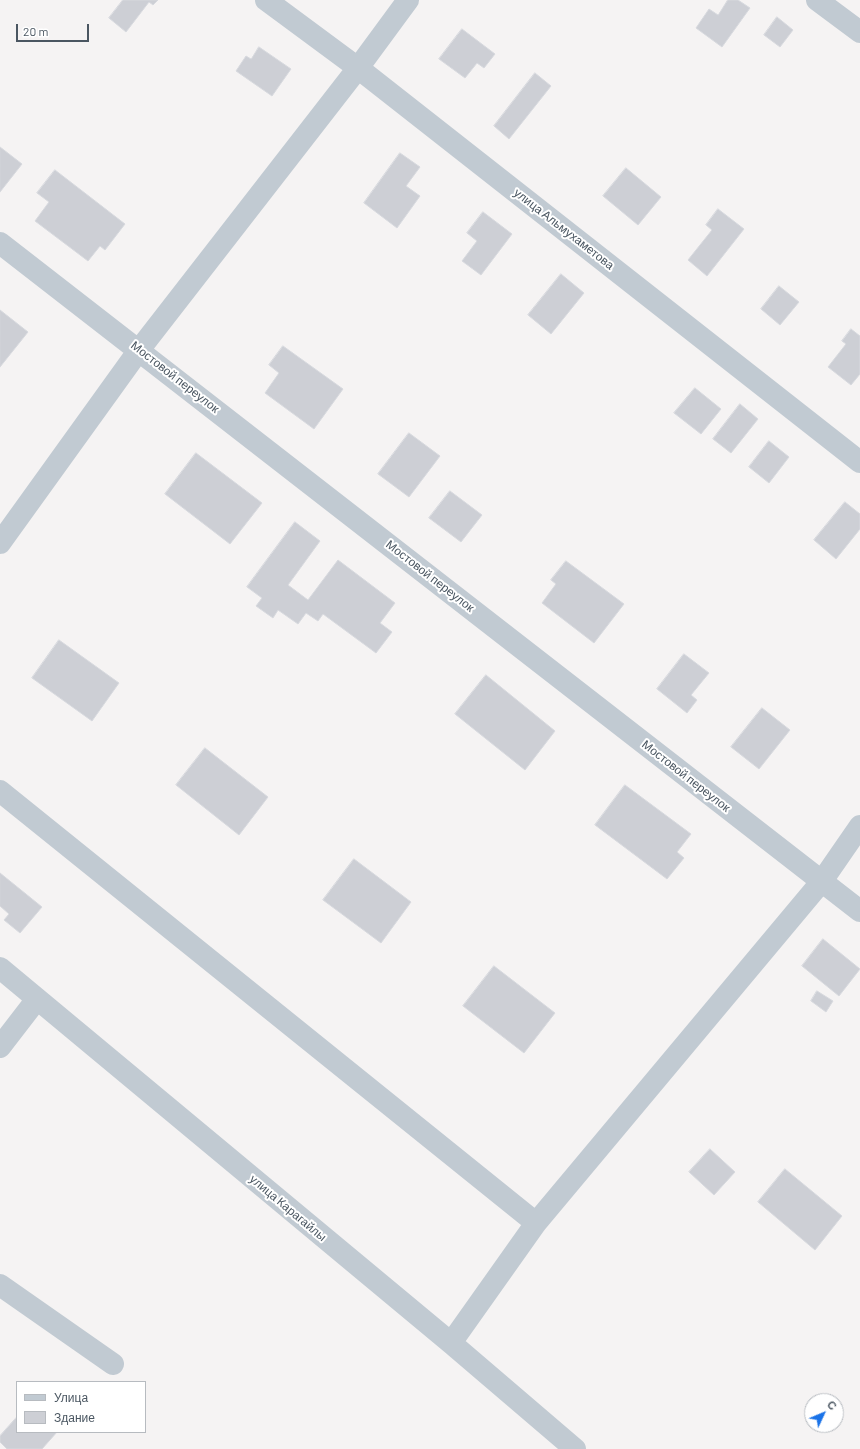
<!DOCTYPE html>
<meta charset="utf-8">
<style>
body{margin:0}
#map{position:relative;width:860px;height:1449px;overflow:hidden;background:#f5f3f3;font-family:Barlow,sans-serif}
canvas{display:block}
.legend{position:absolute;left:16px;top:1381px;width:130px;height:52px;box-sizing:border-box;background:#fff;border:1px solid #b7bbc0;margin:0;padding:5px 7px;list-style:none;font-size:12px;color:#4a5661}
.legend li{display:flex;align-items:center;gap:8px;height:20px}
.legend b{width:20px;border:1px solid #b7bbc0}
.north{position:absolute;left:804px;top:1393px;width:40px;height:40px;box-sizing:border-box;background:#fff;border:1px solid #b7bbc0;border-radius:50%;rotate:46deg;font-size:11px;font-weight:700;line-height:16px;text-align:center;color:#4a5661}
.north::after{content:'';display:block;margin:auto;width:14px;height:18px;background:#1a73e8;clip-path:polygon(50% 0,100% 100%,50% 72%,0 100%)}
.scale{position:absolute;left:16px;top:24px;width:73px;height:18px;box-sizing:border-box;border:2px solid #4a5661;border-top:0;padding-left:5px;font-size:12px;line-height:14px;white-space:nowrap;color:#4a5661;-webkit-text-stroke:3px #fff;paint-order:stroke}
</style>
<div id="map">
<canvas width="860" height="1449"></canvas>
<ul class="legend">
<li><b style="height:5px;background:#c1cad2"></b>Улица</li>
<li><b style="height:11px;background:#cdcfd5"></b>Здание</li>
</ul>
<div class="north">С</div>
<div class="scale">20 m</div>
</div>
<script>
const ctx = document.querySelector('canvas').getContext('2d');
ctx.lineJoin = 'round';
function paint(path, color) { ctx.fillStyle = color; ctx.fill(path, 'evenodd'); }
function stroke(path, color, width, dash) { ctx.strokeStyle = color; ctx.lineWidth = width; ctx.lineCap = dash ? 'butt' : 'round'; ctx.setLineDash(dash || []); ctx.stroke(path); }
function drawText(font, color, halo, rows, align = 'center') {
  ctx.font = font + ' Barlow,sans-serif'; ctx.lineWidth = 4; ctx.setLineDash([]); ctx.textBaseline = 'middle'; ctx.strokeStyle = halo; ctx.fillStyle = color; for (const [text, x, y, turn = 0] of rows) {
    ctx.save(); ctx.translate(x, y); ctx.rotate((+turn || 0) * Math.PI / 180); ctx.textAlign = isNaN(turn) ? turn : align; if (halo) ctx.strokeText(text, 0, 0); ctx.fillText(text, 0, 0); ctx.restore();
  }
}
const building = new Path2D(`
 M 123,0 L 158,0 L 153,5 L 149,2 L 126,32 L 109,18 Z
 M 728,0 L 738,0 L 750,8 L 722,47 L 696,28 L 709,9 L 718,15 Z
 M 777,17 L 793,30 L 780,47 L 764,35 Z
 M 462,29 L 495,54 L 484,68 L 477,63 L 465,78 L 439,59 Z
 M 259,47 L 291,69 L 272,96 L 236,71 L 246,56 L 251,59 Z
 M 535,73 L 551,86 L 509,139 L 494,126 Z
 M 0,147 L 22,164 L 0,192 Z
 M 400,153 L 420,167 L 406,186 L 420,196 L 397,228 L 364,203 Z
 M 626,168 L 661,197 L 638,225 L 603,196 Z
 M 55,170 L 125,224 L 105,250 L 100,246 L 88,261 L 35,221 L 49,202 L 37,193 Z
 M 718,209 L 744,229 L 707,276 L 688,260 L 712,230 L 706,225 Z
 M 483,212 L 512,234 L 481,275 L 462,261 L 477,241 L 467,233 Z
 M 561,274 L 584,293 L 551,334 L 528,315 Z
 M 779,286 L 799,302 L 780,325 L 761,309 Z
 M 0,310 L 28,332 L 0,367 Z
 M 851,329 L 860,336 L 860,374 L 851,385 L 828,367 L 846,344 L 842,341 Z
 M 283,346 L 343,389 L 314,429 L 265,393 L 279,373 L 269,365 Z
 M 695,388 L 721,409 L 701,434 L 674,413 Z
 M 740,404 L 758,419 L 731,453 L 713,439 Z
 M 409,433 L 440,456 L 409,497 L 378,474 Z
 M 769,441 L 789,457 L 769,483 L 749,467 Z
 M 196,453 L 262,503 L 230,544 L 165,494 Z
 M 450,491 L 482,515 L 461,542 L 429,518 Z
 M 845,502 L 860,514 L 860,529 L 836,559 L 814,540 Z
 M 295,522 L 320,541 L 288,585 L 308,600 L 338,560 L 395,603 L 380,623 L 392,632 L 376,653 L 323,614 L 318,621 L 306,613 L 298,624 L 278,610 L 273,618 L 256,606 L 262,598 L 247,587 Z
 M 566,561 L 624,604 L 594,643 L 542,603 L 556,584 L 551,580 Z
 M 59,640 L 119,683 L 92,721 L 32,678 Z
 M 684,654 L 709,673 L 691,695 L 697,700 L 687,713 L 657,689 Z
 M 486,675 L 555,731 L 525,770 L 455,714 Z
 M 762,708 L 790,730 L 759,769 L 731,747 Z
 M 205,748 L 268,797 L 239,835 L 176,785 Z
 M 625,785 L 691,834 L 677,852 L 684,858 L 667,879 L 595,825 Z
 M 354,859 L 411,902 L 381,943 L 323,900 Z
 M 0,873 L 42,907 L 20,933 L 4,920 L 9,914 L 0,906 Z
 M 823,939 L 860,969 L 839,996 L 802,966 Z
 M 494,966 L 555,1013 L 524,1053 L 463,1006 Z
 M 817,991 L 833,1001 L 826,1012 L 811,1001 Z
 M 710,1149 L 735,1172 L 714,1195 L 689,1172 Z
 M 785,1169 L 842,1216 L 815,1250 L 758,1202 Z
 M 17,1417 L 17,1432 L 57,1432 L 42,1449 L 7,1449 L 0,1442 L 0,1436 Z`);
const minor = new Path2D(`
 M 266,0 L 358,68 L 860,462
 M 817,0 L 860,32
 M 0,243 L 860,911
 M 0,543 L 139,350 L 358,68 L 408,0
 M 0,791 L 536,1223
 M 0,968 L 451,1343 L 575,1449
 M 0,1047 L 37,999
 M 0,1285 L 113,1364
 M 451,1343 L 536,1223 L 822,881 L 860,826`);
const streetNames = [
 ["улица Альмухаметова",564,229,38],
 ["Мостовой переулок",175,377,38],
 ["Мостовой переулок",430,576,38],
 ["Мостовой переулок",686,776,38],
 ["улица Карагайлы",288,1208,40]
];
paint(building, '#cdcfd5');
stroke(building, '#d7d9de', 1);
stroke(minor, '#c1cad2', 22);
drawText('12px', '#4a5661', '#fff', streetNames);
</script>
